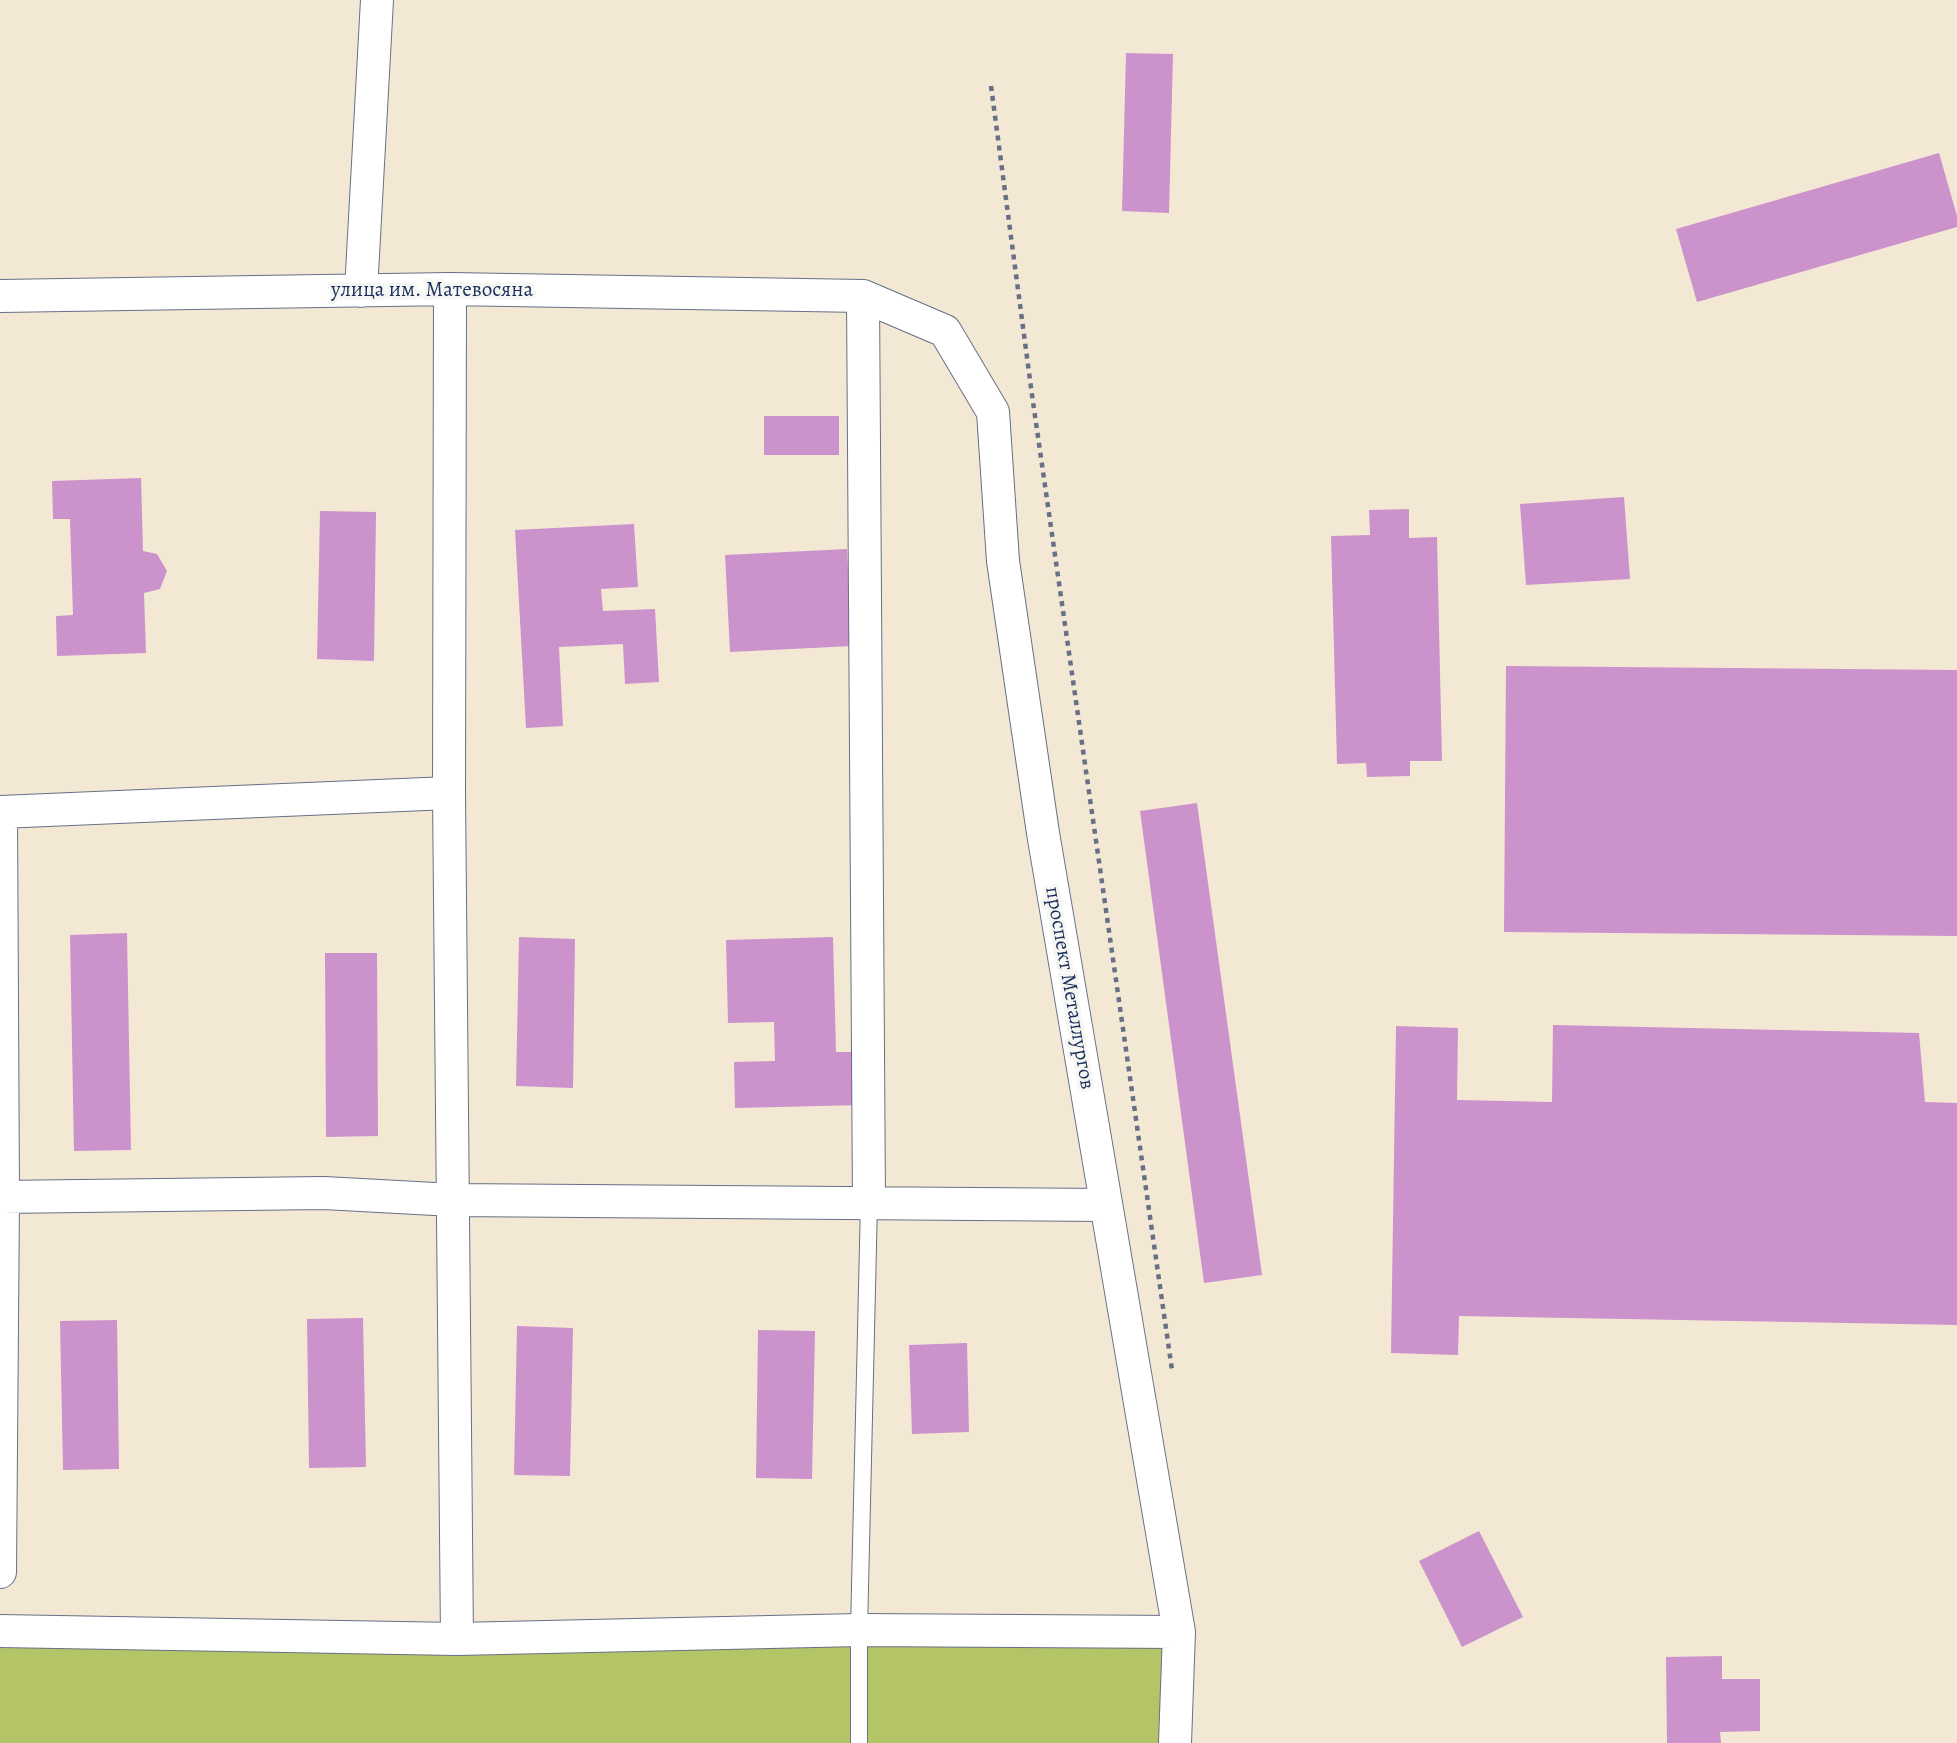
<!DOCTYPE html>
<meta charset="utf-8">
<style>
body{margin:0}
canvas{display:block;background:#f3e8d3}
</style>
<canvas width="1957" height="1743"></canvas>
<script>
const ctx = document.querySelector('canvas').getContext('2d');
ctx.lineJoin = 'round';
function paint(path, color) { ctx.fillStyle = color; ctx.fill(path, 'evenodd'); }
function stroke(path, color, width, dash) { ctx.strokeStyle = color; ctx.lineWidth = width; ctx.lineCap = dash ? 'butt' : 'round'; ctx.setLineDash(dash || []); ctx.stroke(path); }
function drawText(font, color, halo, rows, align = 'center') {
  ctx.font = font + ' Alegreya,serif'; ctx.lineWidth = 7; ctx.setLineDash([]); ctx.textBaseline = 'middle'; ctx.strokeStyle = halo; ctx.fillStyle = color; for (const [text, x, y, turn = 0] of rows) {
    ctx.save(); ctx.translate(x, y); ctx.rotate((+turn || 0) * Math.PI / 180); ctx.textAlign = isNaN(turn) ? turn : align; if (halo) ctx.strokeText(text, 0, 0); ctx.fillText(text, 0, 0); ctx.restore();
  }
}
const green = new Path2D(`
 M 1169,1630 L 1168,1743 L 0,1743 L 0,1639 Z`);
const building = new Path2D(`
 M 1126,53 L 1173,54 L 1169,213 L 1122,211 Z
 M 1939,153 L 1957,216 L 1957,227 L 1697,302 L 1676,229 Z
 M 764,416 L 839,416 L 839,455 L 764,455 Z
 M 141,478 L 143,551 L 157,554 L 167,571 L 160,589 L 144,593 L 146,653 L 57,656 L 56,616 L 73,615 L 70,519 L 53,519 L 52,481 Z
 M 1624,497 L 1630,579 L 1526,585 L 1520,504 Z
 M 1409,509 L 1409,538 L 1437,537 L 1442,761 L 1410,761 L 1410,776 L 1367,777 L 1366,763 L 1337,764 L 1331,536 L 1370,535 L 1369,510 Z
 M 320,511 L 376,512 L 374,661 L 317,659 Z
 M 634,524 L 638,587 L 601,589 L 603,611 L 655,609 L 659,682 L 625,684 L 623,644 L 559,647 L 563,726 L 526,728 L 515,530 Z
 M 847,549 L 852,646 L 730,652 L 725,555 Z
 M 1506,666 L 1957,670 L 1957,936 L 1504,932 Z
 M 1197,803 L 1262,1275 L 1204,1283 L 1140,811 Z
 M 127,933 L 131,1150 L 74,1151 L 70,935 Z
 M 519,937 L 575,939 L 573,1088 L 516,1086 Z
 M 833,937 L 836,1052 L 862,1052 L 863,1105 L 735,1108 L 734,1062 L 775,1061 L 774,1022 L 728,1023 L 726,940 Z
 M 325,953 L 377,953 L 378,1136 L 326,1137 Z
 M 1553,1025 L 1919,1033 L 1925,1102 L 1957,1103 L 1957,1325 L 1459,1316 L 1458,1355 L 1391,1353 L 1396,1026 L 1458,1028 L 1457,1100 L 1552,1102 Z
 M 363,1318 L 366,1467 L 309,1468 L 307,1319 Z
 M 117,1320 L 119,1469 L 63,1470 L 60,1321 Z
 M 517,1326 L 573,1328 L 570,1476 L 514,1475 Z
 M 758,1330 L 815,1331 L 812,1479 L 756,1478 Z
 M 967,1343 L 969,1432 L 912,1434 L 909,1345 Z
 M 1479,1531 L 1523,1617 L 1462,1647 L 1419,1561 Z
 M 1722,1656 L 1722,1679 L 1760,1679 L 1760,1731 L 1720,1732 L 1721,1743 L 1667,1743 L 1666,1657 Z`);
const path = new Path2D(`
 M 991,86 L 1032,395 L 1172,1370`);
const service = new Path2D(`
 M 859,1743 L 859,1630 L 869,1203`);
const minor = new Path2D(`
 M 450,289 L 449,793 L 457,1639
 M 361,291 L 377,0
 M 0,296 L 450,289 L 863,296 L 945,331 L 993,412 L 1003,561 L 1043,833 L 1179,1632 L 1175,1743
 M 863,296 L 869,1203
 M 0,812 L 449,793
 M 0,1197 L 324,1193 L 453,1200 L 1106,1205
 M 0,1572 L 3,1197 L 1,812
 M 0,1631 L 457,1639 L 859,1630 L 1179,1632`);
const streetNames = [
 ["улица им. Матевосяна",432,291],
 ["проспект Металлургов",1069,988,80]
];
paint(green, '#b4c568');
paint(building, '#cc92cc');
stroke(service, '#677087', 18);
stroke(minor, '#677087', 34);
stroke(path, '#677087', 4.5, [5, 5]);
stroke(service, '#fff', 16);
stroke(minor, '#fff', 32);
drawText('21px', '#1b2f5e', '#f6f6f2', streetNames);
</script>
